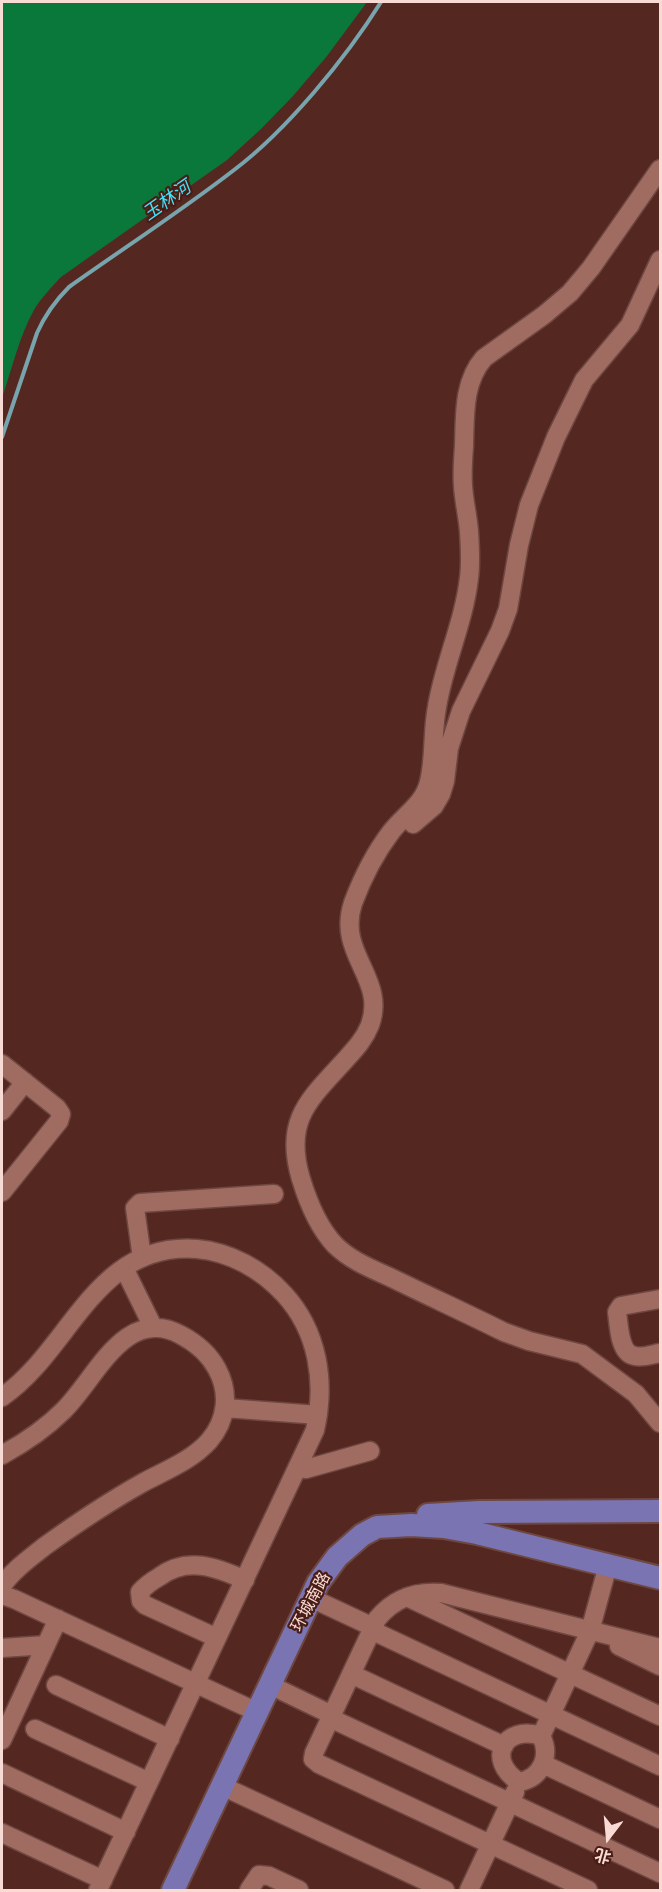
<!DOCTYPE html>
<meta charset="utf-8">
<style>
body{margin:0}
#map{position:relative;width:662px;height:1892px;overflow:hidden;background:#542820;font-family:Figtree,"Noto Sans SC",sans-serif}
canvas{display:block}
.frame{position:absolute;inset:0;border:3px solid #f9dbd5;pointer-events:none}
.north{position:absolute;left:578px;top:1808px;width:60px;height:60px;-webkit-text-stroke:4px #491d16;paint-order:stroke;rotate:196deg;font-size:16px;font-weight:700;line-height:24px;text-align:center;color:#f9dbd5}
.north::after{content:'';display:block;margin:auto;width:21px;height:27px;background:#f9dbd5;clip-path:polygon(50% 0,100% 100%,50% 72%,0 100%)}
</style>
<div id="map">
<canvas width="662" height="1892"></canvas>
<div class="frame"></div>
<div class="north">北</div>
</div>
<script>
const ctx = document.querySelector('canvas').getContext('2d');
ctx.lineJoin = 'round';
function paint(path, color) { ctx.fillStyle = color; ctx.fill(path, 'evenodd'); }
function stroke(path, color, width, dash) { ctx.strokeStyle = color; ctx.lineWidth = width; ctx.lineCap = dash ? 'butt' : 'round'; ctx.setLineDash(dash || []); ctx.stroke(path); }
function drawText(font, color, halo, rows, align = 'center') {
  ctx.font = font + ' Figtree,"Noto Sans SC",sans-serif'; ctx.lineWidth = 4.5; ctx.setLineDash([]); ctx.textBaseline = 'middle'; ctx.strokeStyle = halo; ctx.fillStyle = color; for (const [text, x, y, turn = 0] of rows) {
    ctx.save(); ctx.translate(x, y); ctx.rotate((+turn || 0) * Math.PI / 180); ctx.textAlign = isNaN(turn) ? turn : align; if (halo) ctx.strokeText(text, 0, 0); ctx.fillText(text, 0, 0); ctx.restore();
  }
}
const forest = new Path2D(`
 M 2,2 L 367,2 L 327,56 L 293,96 L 261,129 L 227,160 L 61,277 C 51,288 41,298 34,310 C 19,337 12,369 2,398 Z`);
const stream = new Path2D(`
 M 2,437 L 37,333 C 45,315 55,301 69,287 C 124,248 181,211 234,170 C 287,130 346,58 381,2`);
const minor = new Path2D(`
 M 660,169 L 591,268 L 570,293 L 544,315 L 484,358 C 463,382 465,415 464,446 C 463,459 462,473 463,486 C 464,502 468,517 469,532 C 470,547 471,563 469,578 C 464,622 444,664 437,707 C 432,732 435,758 429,782 C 424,804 404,815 391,832 C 375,853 362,879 353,903 C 336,954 387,978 370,1025 C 365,1038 356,1048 347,1058 C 310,1099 283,1119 301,1179 C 308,1202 318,1227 335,1245 C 353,1263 378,1271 400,1282 C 435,1299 470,1315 504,1332 L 529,1341 L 582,1354 L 636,1394 L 660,1423
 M 413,824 L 434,806 L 441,794 L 445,781 L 449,748 L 461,711 L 500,631 L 508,609 L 519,545 L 529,505 L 556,437 L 584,380 L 630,325 L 660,260
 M 2,1064 L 57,1108 L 61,1114 L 59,1121 L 2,1192
 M 2,1111 L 25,1082
 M 142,1258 L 135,1208 L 140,1203 L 274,1194
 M 124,1268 L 153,1327
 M 660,1299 L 621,1306 L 617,1312 C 619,1325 619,1354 635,1356 C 642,1358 653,1354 660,1353
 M 2,1397 C 71,1350 95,1241 197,1249 C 230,1252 261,1269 284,1294 C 318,1331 326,1382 315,1430 L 98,1890
 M 225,1408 L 318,1415
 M 2,1455 C 24,1443 46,1428 64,1410 C 97,1377 125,1305 181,1335 C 196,1343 209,1354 217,1369 C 230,1393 227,1420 209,1441 C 192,1460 167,1470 144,1482 C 110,1501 77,1523 45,1546 C 30,1558 13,1570 2,1586
 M 297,1468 L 306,1469 L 370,1451
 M 2,1595 L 14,1599 L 257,1712
 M 407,1597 L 660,1716
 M 311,1598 L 373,1627
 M 371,1630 L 660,1766
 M 217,1638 L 145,1605 L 141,1601 L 140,1592 C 145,1586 152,1581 159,1577 C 187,1556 216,1567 245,1580
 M 619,1646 L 660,1666
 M 2,1648 L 46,1645
 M 351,1674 L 504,1746
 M 56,1685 L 170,1739
 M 270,1685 L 332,1715
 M 330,1718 L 660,1873
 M 35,1729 L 149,1782
 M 541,1736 C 504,1724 485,1760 519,1782 C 542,1778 551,1755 541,1736 L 590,1631 L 608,1565
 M 2,1740 L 58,1619
 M 543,1764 L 660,1819
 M 2,1773 L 126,1832
 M 222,1786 L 445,1890
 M 2,1833 L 103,1880
 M 249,1890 L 259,1875 L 269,1876 L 299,1890
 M 469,1890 L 515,1792
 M 588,1890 L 319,1764 L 313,1759 L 314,1753 L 377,1619 C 394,1598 415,1591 441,1593 L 660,1648`);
const major = new Path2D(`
 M 428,1515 L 479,1512 L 660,1511
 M 173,1890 L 318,1583 L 337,1557 L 362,1535 L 377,1527 L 411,1525 L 444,1527 L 477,1533 L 660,1578`);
const streetNames = [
 ["环城南路",311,1602,-62]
];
const waterNames = [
 ["玉林河",167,201,-35]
];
paint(forest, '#0a783a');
stroke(stream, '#77a4ad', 4);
stroke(minor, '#6e4741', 21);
stroke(major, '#6e4741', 26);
stroke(minor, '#a06c62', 18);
stroke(major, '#7a74b2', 22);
drawText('16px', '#f9dbd5', '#491d16', streetNames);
drawText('italic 18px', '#45e0f9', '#491d16', waterNames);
</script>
